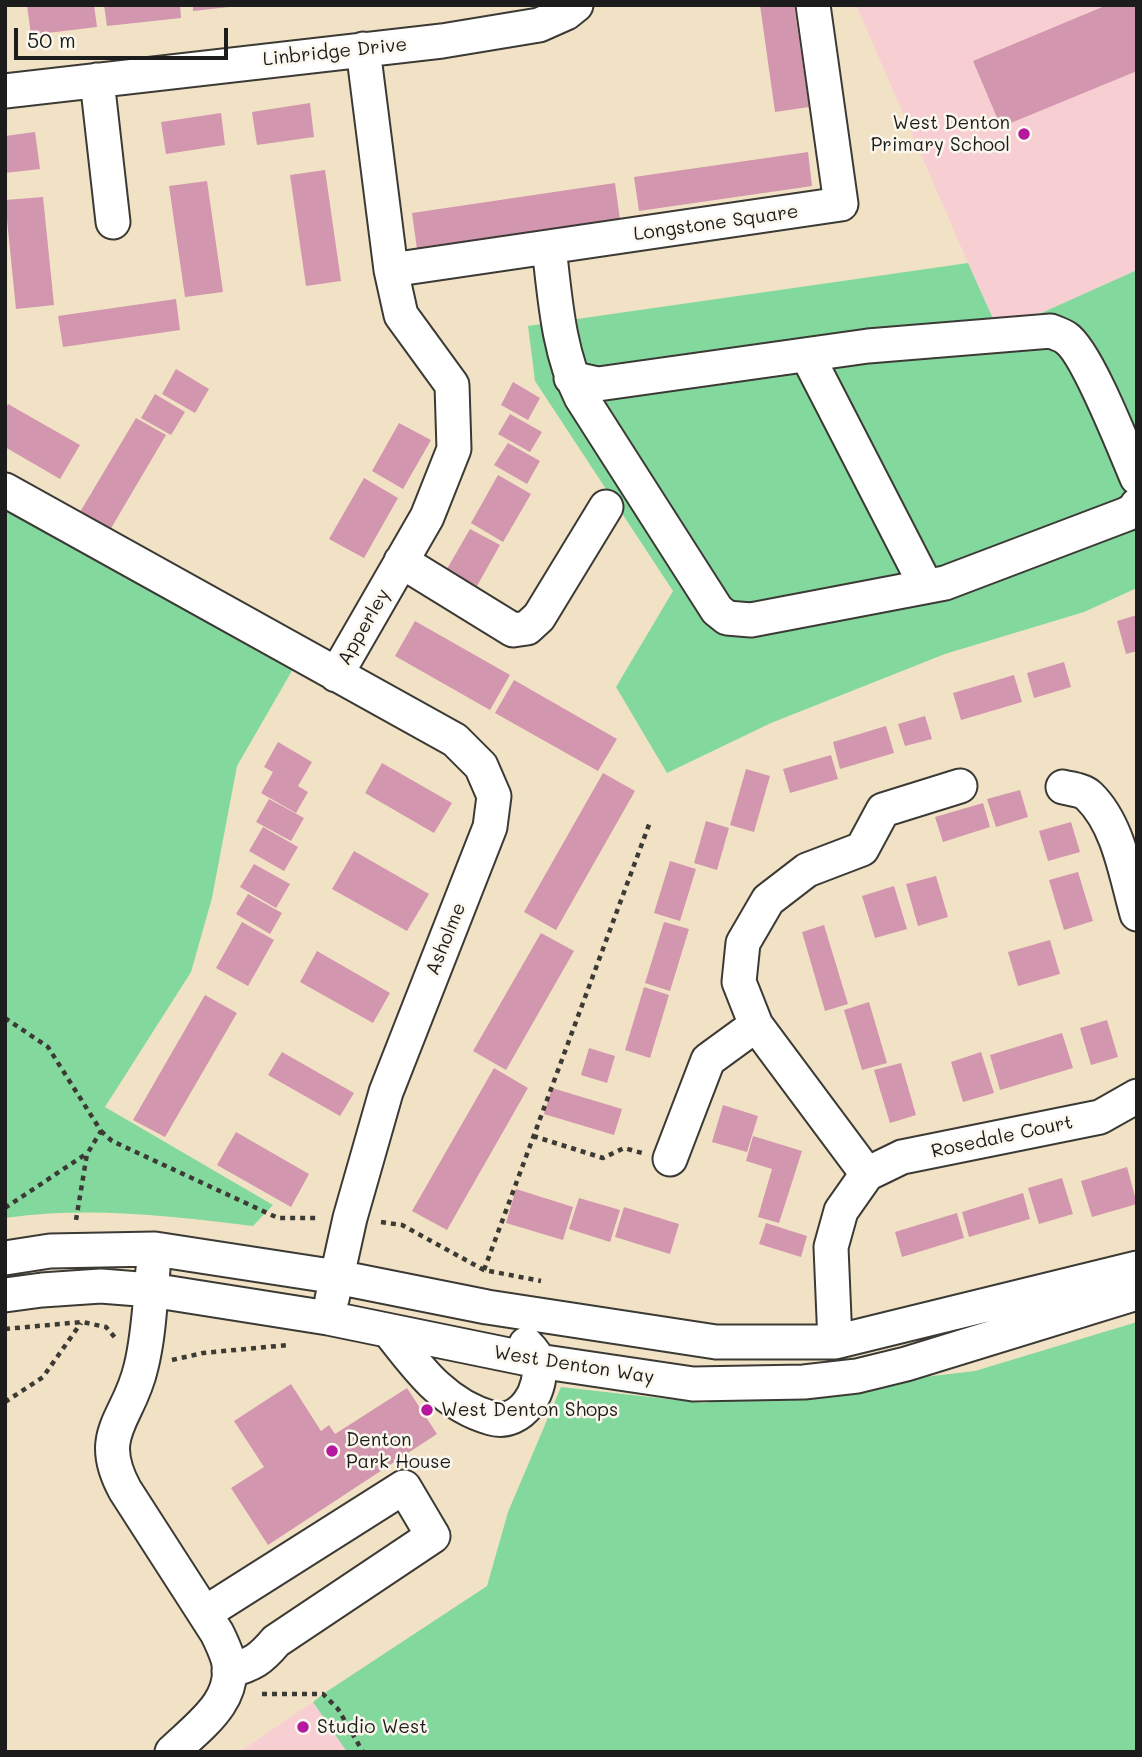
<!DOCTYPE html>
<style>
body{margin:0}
#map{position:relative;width:1142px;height:1757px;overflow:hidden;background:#f2e2c5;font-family:Mali,sans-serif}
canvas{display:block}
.frame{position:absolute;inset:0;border:7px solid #1c1c1c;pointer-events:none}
.scale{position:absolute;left:14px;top:28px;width:214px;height:32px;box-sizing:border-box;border:4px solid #1c1c1c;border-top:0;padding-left:9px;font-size:21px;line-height:24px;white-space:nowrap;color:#1c1c1c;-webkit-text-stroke:5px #fbf7ec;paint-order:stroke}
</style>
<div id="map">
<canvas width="1142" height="1757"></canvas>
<div class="frame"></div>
<div class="scale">50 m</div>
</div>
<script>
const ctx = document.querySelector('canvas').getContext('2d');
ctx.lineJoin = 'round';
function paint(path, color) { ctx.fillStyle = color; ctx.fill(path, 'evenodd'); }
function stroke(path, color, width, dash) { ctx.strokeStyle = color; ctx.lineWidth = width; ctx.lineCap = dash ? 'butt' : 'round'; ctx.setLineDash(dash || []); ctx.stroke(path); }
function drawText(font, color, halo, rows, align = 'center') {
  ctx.font = font + ' Mali,sans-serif'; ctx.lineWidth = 5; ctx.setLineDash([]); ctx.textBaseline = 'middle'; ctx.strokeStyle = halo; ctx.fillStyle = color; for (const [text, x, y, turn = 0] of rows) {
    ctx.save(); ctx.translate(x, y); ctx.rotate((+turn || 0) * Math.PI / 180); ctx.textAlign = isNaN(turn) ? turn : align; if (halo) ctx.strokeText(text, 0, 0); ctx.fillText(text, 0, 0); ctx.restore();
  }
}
const built = new Path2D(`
 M 856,5 L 1137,5 L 1137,270 L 998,332 Z
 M 313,1702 L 347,1752 L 239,1752 Z`);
const green = new Path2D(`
 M 968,263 L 999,332 L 1137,270 L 1137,588 L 1084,612 L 945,654 L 771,723 L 667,773 L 616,687 L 673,591 L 535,381 L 528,326 Z
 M 5,505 L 293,669 L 237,766 L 212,898 L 191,972 L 105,1107 L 273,1205 L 253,1226 C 171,1216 88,1206 5,1218 Z
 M 1137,1322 L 1137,1752 L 347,1752 L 313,1702 L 323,1694 L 487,1586 L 508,1512 L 561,1387 L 703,1403 L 975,1371 Z`);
const building = new Path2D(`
 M 27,5 L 94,5 L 97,27 L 31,35 Z
 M 104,5 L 180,5 L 181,18 L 107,26 Z
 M 193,5 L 229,5 L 229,7 L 193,11 Z
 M 760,5 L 794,5 L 809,107 L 775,112 Z
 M 1107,5 L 1137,5 L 1137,71 L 1001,127 L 973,61 Z
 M 310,103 L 314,137 L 257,145 L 252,112 Z
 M 221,113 L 225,145 L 166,154 L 161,122 Z
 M 35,132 L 40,169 L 5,173 L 5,136 Z
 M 808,152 L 812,186 L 639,211 L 634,177 Z
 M 325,170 L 341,281 L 306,286 L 290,175 Z
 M 207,181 L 223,292 L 185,297 L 169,186 Z
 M 615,183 L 620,220 L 417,249 L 412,213 Z
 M 43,197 L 54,305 L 16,309 L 5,200 Z
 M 176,299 L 180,330 L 63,347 L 58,316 Z
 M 176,369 L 209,389 L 195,413 L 162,394 Z
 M 513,382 L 540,398 L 528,420 L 501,405 Z
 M 155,394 L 185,412 L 171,435 L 141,418 Z
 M 8,404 L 80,445 L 60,479 L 5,447 L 5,409 Z
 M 510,414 L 542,432 L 530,452 L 498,434 Z
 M 136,418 L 166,435 L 110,530 L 80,512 Z
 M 399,423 L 431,440 L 403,489 L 372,471 Z
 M 508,443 L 540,461 L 527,484 L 494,465 Z
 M 498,475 L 531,494 L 503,542 L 471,523 Z
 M 364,478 L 398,498 L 364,558 L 329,539 Z
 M 470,529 L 500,545 L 477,586 L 447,569 Z
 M 1137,615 L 1137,651 L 1126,654 L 1117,621 Z
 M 415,621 L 510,675 L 490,710 L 395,656 Z
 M 1064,662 L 1071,687 L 1034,698 L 1027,673 Z
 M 1014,675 L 1022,702 L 961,720 L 953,693 Z
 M 514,680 L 617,739 L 598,771 L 495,713 Z
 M 925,716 L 932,739 L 905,746 L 898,724 Z
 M 886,726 L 894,753 L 840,769 L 833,742 Z
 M 278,742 L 312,762 L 298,786 L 308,792 L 296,813 L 261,793 L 273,772 L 264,767 Z
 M 831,755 L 838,779 L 790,793 L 783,769 Z
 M 382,763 L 452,803 L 434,833 L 365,793 Z
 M 746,769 L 770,776 L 754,832 L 730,825 Z
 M 603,773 L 635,791 L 556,930 L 524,912 Z
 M 1020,790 L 1028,817 L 996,827 L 987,799 Z
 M 269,799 L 304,818 L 291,841 L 256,822 Z
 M 983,803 L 990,827 L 943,842 L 935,817 Z
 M 706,821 L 729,828 L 717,870 L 694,863 Z
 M 1071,822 L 1080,852 L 1048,861 L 1039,831 Z
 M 263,827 L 298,847 L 284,871 L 249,851 Z
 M 354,851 L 429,894 L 407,931 L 332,889 Z
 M 670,861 L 696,869 L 680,921 L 654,913 Z
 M 254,864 L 290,884 L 276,908 L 240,887 Z
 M 1078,872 L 1093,921 L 1064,930 L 1049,880 Z
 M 936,876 L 948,917 L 918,926 L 906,884 Z
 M 894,886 L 907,929 L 875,938 L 862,896 Z
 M 248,894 L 282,913 L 270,934 L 236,914 Z
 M 242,922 L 274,940 L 248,986 L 216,968 Z
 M 664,922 L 689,929 L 670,991 L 645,983 Z
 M 824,925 L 848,1004 L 825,1011 L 802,932 Z
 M 541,933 L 574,951 L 506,1070 L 473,1051 Z
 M 1050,940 L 1060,974 L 1018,986 L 1008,952 Z
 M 317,951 L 390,993 L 373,1023 L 300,982 Z
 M 644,987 L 669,995 L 650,1058 L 625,1050 Z
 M 205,995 L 237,1013 L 165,1137 L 133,1120 Z
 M 869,1002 L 887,1063 L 862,1070 L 844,1010 Z
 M 1107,1020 L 1118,1057 L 1091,1065 L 1080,1028 Z
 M 1062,1033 L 1073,1068 L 1000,1090 L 990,1055 Z
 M 589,1048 L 615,1056 L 607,1083 L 581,1075 Z
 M 282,1052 L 354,1093 L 340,1116 L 268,1075 Z
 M 981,1052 L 994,1093 L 963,1102 L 951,1062 Z
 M 901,1063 L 916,1115 L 890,1123 L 874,1070 Z
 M 494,1068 L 528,1088 L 447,1230 L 412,1211 Z
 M 552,1088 L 622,1109 L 614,1135 L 544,1114 Z
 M 723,1105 L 758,1116 L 747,1152 L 712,1142 Z
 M 236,1132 L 309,1174 L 291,1207 L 217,1165 Z
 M 753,1136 L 802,1151 L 779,1223 L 758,1217 L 772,1169 L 746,1161 Z
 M 1127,1167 L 1137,1204 L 1092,1217 L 1081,1181 Z
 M 1062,1178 L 1073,1214 L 1039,1224 L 1028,1188 Z
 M 516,1189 L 573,1207 L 563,1240 L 506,1223 Z
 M 1023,1193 L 1030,1219 L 969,1237 L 962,1212 Z
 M 579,1198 L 620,1210 L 610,1242 L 569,1229 Z
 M 624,1207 L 679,1224 L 670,1254 L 615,1237 Z
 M 957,1213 L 964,1238 L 902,1257 L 895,1232 Z
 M 766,1223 L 807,1236 L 801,1257 L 759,1244 Z
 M 291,1384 L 321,1431 L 329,1425 L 335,1434 L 407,1388 L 437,1434 L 268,1545 L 231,1488 L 264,1467 L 234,1421 Z`);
const path = new Path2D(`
 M 5,1018 L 48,1047 L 101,1131 L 87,1154 L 76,1220
 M 101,1131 L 112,1141 L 278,1218 L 320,1218
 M 533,1136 L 603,1158 L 624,1148 L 642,1153
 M 5,1208 L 86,1154
 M 381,1222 L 402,1225 L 484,1270 L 541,1281
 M 484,1270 L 650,822
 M 5,1329 L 82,1322 L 106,1327 L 117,1340
 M 172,1360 L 203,1353 L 288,1345
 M 5,1402 L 43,1377 L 81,1323
 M 262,1694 L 323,1694 L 338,1709 L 363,1752`);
const minor = new Path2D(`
 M 97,80 L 113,222
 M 5,91 L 442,41 L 539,25 L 566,13 L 576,5
 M 549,247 C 555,297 558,351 581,397 L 717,610 L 727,618 L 751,620 L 945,583 L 1127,514 L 1135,509 L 1137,505
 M 391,270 L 841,204 L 813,5
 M 807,355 L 926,586
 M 571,378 L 598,384 L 868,346 L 1051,331 C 1055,333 1062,335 1066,338 C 1087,352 1125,450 1137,478
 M 5,490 L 455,740 L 481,766 L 494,796 L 490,827 L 386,1092 L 350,1218 L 332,1299
 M 401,561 L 513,630 L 527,628 L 539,617 L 606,507
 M 336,675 L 427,517 L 454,449 L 452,385 L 401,315 L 391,270 L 363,49
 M 1063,787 C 1070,789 1083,790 1089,796 C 1119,825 1126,876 1137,914
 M 670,1159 L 708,1060 L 756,1025
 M 867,1174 L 756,1025 L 739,982 L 743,943 L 768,900 L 807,870 L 862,849 L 883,810 L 960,786
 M 5,1258 L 50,1251 L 155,1249 L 337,1277 L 487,1307 L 716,1342 L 835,1342 L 1137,1268
 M 153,1269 C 150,1301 149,1335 141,1367 C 129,1420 94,1433 125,1490 L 217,1633 C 221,1641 225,1650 228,1659 C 238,1700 199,1726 172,1752
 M 5,1295 L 42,1290 L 101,1286 L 151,1290 L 328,1318 L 538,1361 L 693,1384 L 804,1382 L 857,1376 L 906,1364 L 1137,1293
 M 389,1331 C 418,1368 444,1405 491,1418 C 522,1427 545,1388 538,1361 C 536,1354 530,1348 526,1344
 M 835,1342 L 831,1247 L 841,1211 L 867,1174 L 902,1157 L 1100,1117 L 1137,1096
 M 205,1613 L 404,1487 L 433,1536 L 276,1641 C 260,1660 253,1664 229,1671`);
const markers = [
 [1024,134,7,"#b5179e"],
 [427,1410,7,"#b5179e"],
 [332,1451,7,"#b5179e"],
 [303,1727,7,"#b5179e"]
];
const streetNames = [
 ["Linbridge Drive",335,52,-6],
 ["Longstone Square",716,223,-8],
 ["Apperley",364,627,-60],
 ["Asholme",446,939,-68],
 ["Rosedale Court",1002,1137,-12],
 ["West Denton Way",574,1365,9]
];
const poiNames = [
 ["West Denton",1010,123,"right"],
 ["Primary School",1010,145,"right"],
 ["West Denton Shops",441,1410],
 ["Denton",346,1440],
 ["Park House",346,1462],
 ["Studio West",317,1727]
];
paint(built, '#f7cfd3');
paint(green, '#83d99d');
paint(building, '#d296ae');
stroke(minor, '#3c3a35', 37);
stroke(path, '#3c3a35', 4.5, [5, 5]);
stroke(minor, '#fff', 33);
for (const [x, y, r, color] of markers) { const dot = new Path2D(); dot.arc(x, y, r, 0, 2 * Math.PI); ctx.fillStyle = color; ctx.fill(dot); stroke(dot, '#fbf7ec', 2.5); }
drawText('19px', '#1c1c1c', '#fbf7ec', streetNames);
drawText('19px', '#1c1c1c', '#fbf7ec', poiNames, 'left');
</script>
